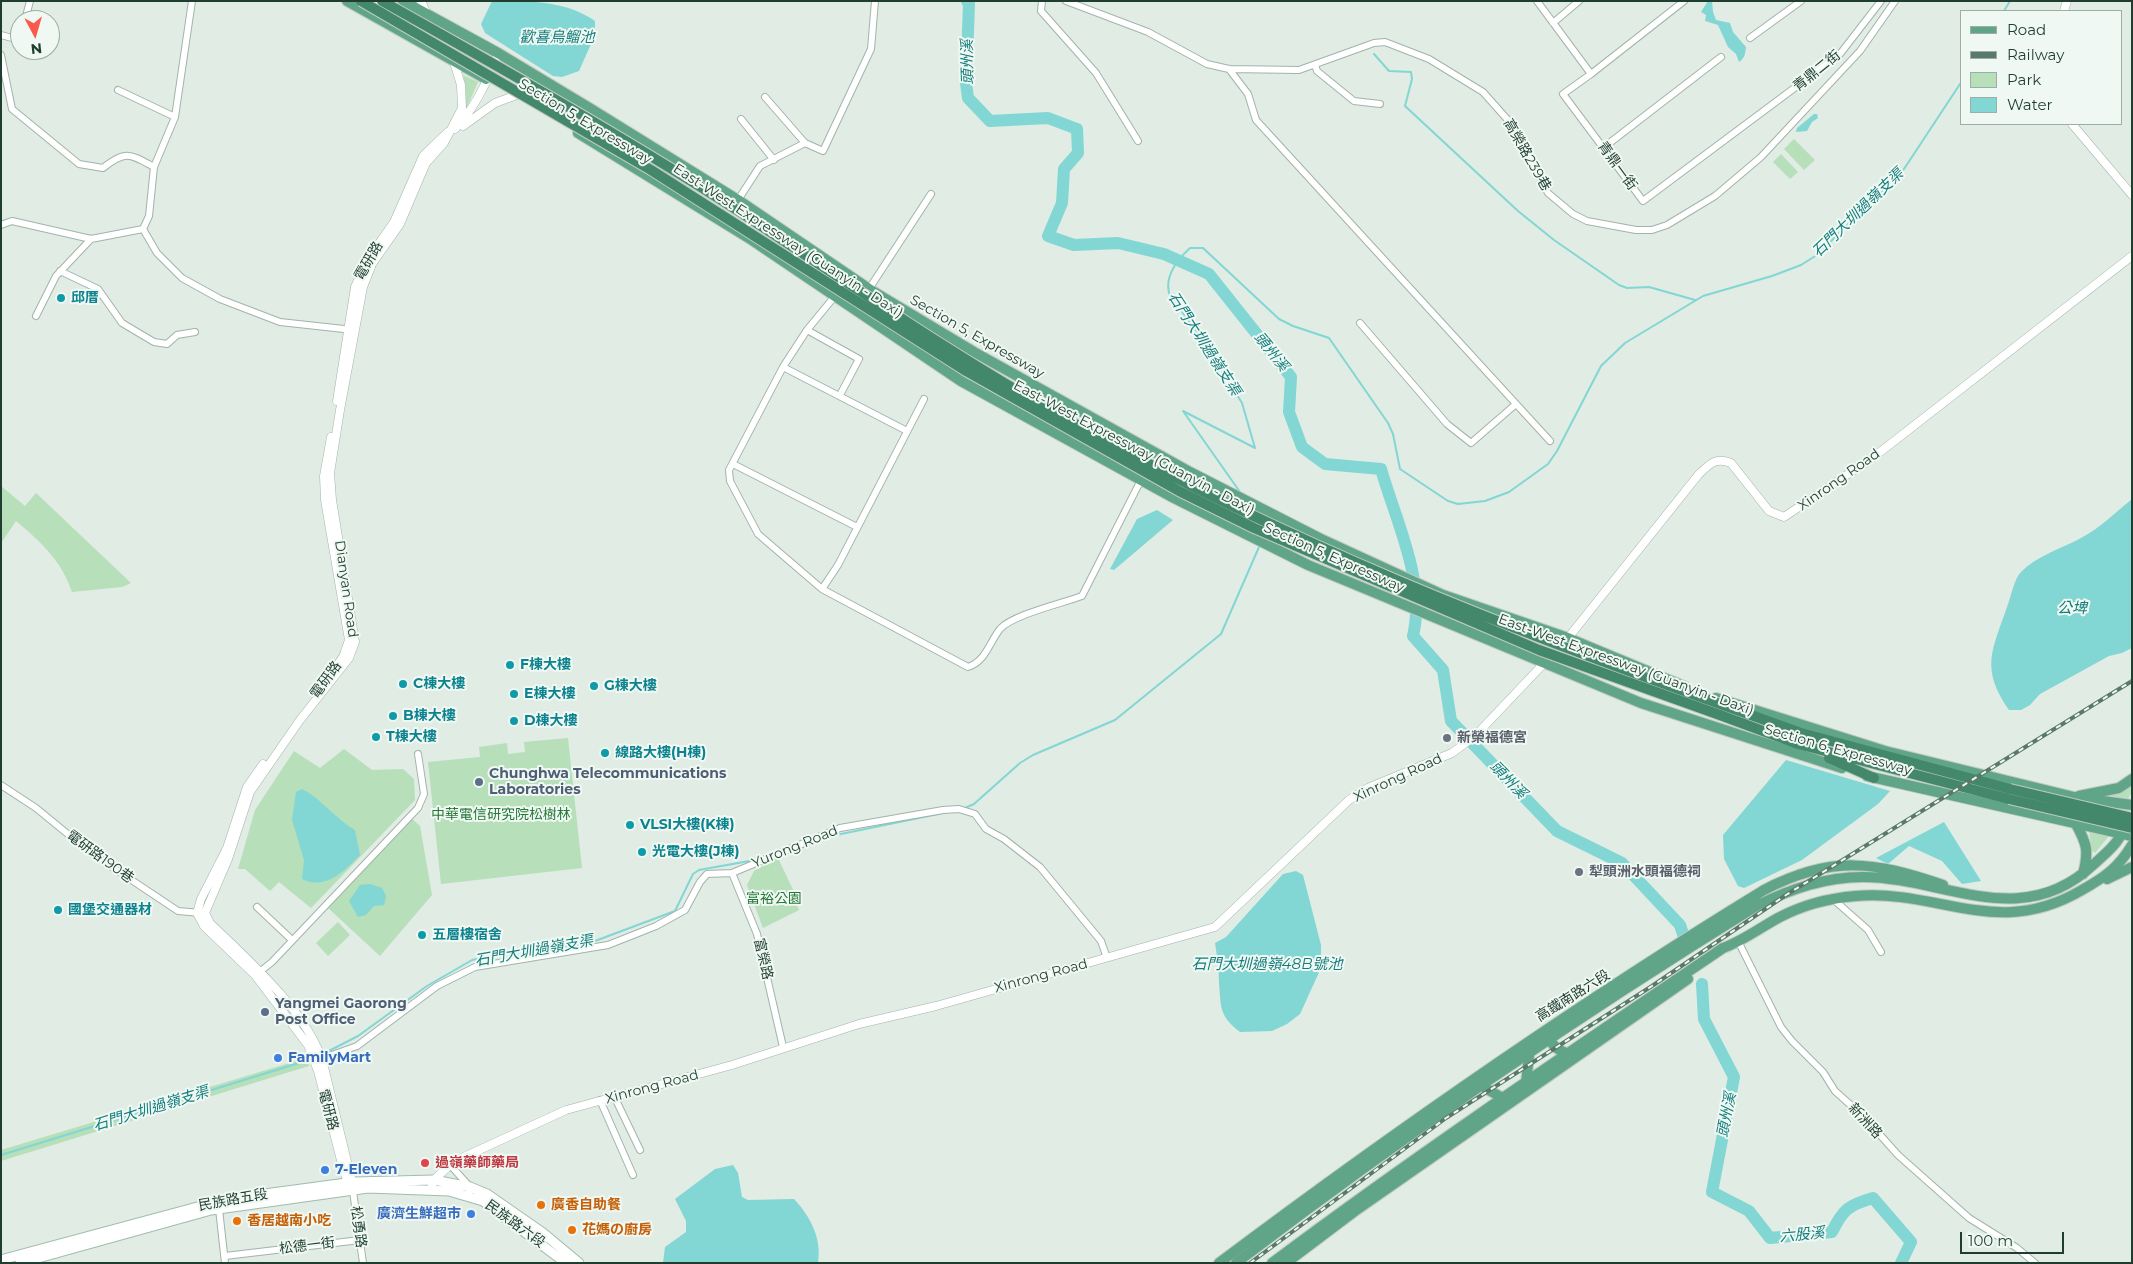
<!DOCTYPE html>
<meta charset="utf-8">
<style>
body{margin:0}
#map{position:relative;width:2133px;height:1264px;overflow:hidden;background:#e0ece4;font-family:Montserrat,sans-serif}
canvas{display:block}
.frame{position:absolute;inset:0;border:2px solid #1f3e30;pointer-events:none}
.legend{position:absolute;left:1960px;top:10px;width:162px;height:115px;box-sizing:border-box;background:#f0f8f3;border:1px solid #9caea5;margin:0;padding:6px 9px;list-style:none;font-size:15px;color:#1f3e30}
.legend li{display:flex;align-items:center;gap:10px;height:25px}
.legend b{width:25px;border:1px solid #9caea5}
.north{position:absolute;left:10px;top:10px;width:50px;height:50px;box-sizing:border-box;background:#f0f8f3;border:1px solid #9caea5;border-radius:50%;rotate:174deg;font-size:14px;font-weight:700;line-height:20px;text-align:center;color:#1f3e30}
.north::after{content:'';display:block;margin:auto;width:18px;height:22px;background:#fd584c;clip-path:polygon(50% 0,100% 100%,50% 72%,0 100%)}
.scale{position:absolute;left:1960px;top:1232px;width:104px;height:22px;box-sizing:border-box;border:2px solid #1f3e30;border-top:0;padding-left:6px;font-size:15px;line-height:18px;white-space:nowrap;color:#1f3e30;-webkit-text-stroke:4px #f0f8f3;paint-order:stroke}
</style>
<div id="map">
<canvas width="2133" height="1264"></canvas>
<div class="frame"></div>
<ul class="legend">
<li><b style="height:6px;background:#60a587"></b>Road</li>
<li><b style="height:6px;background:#59796b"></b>Railway</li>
<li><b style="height:14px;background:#b6dfba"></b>Park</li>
<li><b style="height:14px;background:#82d6d4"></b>Water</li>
</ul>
<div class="north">N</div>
<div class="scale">100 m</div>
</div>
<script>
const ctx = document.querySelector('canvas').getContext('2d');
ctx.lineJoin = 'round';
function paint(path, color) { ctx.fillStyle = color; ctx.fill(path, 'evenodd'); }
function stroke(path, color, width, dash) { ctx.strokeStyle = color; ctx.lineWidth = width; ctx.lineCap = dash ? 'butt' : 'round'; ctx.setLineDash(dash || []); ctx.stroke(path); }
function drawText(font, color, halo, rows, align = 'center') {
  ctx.font = font + ' Montserrat,"Noto Sans TC","Noto Sans JP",sans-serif'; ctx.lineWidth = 4; ctx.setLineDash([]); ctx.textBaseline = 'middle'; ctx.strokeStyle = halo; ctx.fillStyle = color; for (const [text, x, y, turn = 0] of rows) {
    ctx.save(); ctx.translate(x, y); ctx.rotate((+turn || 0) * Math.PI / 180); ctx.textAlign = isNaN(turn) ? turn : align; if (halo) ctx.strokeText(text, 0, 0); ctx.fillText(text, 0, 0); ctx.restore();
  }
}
const green = new Path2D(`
 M 463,75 L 478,82 L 464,114 L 466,87 Z
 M 1794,139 L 1815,160 L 1804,170 L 1784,149 Z
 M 1781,154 L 1798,172 L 1790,179 L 1773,162 Z
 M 1,486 L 25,506 L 36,493 L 131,583 L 122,587 L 72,592 C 62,561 40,541 16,521 L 1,543 Z
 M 568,738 L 582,868 L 441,884 L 428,762 L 480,757 L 479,747 L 507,743 L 508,754 L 525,752 L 524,742 Z
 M 344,749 L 372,770 L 403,769 L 414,779 L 415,800 L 311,908 L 279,882 L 270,891 L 245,869 L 238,869 L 255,810 L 294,751 L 320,768 Z
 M 2132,786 L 2132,792 L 2127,801 L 2110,795 Z
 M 411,818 L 420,826 L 432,895 L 380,956 L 327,907 Z
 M 2089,831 L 2109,836 L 2095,853 L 2092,851 Z
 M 778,858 L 797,898 L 795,900 L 799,910 L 763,928 L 747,885 L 754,871 Z
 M 338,922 L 350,935 L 328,956 L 316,943 Z
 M 306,1058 L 309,1066 L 1,1161 L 1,1150 Z`);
const water = new Path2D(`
 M 492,1 C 528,1 565,0 595,21 L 595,35 L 579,71 L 562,77 L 553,76 L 485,33 L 481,24 Z
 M 1708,1 L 1712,1 L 1713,12 L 1716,20 L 1730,23 L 1733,32 L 1746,47 C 1745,54 1745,58 1739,62 L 1736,54 L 1728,47 L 1718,25 L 1705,21 L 1706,15 L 1701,12 Z
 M 1814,114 L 1817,114 L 1818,118 L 1812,122 L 1807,131 L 1796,132 L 1797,128 Z
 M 2132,499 L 2132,648 L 2122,653 L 2109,656 L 2040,694 L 2030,705 L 2021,710 L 2009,710 C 1980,668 1992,651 2007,607 C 2011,597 2014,579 2021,572 C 2038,555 2061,549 2081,538 C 2100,528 2115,513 2132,499 Z
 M 1157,510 L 1173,520 L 1114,570 L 1110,569 L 1137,519 Z
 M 1786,760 L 1890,791 L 1878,804 L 1802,860 L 1744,888 L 1738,886 L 1724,859 L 1723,835 Z
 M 302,789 C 322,799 335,819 355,830 L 360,855 C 345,870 326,891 302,879 L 304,860 L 292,820 L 296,792 Z
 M 1944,822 L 1981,881 L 1962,884 L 1942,861 L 1909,846 L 1888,864 L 1876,858 Z
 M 1296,871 L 1303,875 L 1321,945 L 1321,968 L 1300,1014 L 1287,1024 L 1272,1031 L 1240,1032 C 1219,1016 1221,1007 1219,983 C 1219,970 1217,956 1215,943 L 1226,937 L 1283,874 Z
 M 370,884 L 382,888 L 386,896 L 384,905 L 374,906 L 366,915 L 358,917 L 349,901 L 360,885 Z
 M 733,1165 L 738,1173 L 742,1197 L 748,1200 L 794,1199 C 810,1216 822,1238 818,1263 L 663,1263 L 665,1247 L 686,1232 L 686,1221 L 675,1199 L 715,1169 Z`);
const stream = new Path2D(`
 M 2004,11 L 2010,1
 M 1374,54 L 1389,71 L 1411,72 L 1412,79 L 1405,106 L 1518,211 L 1554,240 L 1619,285 L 1627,288 L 1649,287 L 1695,300
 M 1240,492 L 1183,411 L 1255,448 L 1242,403 L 1201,337 L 1170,296 C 1163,277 1177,260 1190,248 L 1203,248 L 1279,319 L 1293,326 L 1329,338 L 1388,423 L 1393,434 L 1400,469 L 1448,501 L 1458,504 L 1485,501 L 1509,492 L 1548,464 L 1557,451 L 1601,366 L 1625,343 L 1703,296 L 1772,276 L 1801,265 L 1817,255 L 1904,169 L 1962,81
 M 965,808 L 974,804 L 1020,763 L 1033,755 L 1115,720 L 1221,634 L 1259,547
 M 819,840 L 841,834 L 948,812
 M 779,856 L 810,844
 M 323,1054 L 358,1036 L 427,986 L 472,960 L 513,952 L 587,944 L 675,911 L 693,874 L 699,870 L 755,860
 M 1,1155 L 312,1059`);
const river = new Path2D(`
 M 967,1 L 969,4 L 966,83 L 968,98 L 990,121 L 1048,118 L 1077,129 L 1078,153 L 1064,169 L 1062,203 L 1048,236 L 1074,245 L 1118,243 L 1164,254 L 1209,274 L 1291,377 L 1289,412 L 1302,447 L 1325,464 L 1381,469 C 1396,522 1426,580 1413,636 L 1443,670 L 1451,721 L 1557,831 L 1622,863 L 1680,925 L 1684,937
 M 1702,984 L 1704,1019 L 1734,1077 L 1712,1192 L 1749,1211 L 1770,1238 L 1832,1232 C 1843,1209 1849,1205 1873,1198 L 1911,1242 L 1901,1263`);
const minor = new Path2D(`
 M 1042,1 L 1041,11 L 1096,73 L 1138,141
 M 1066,1 L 1148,32 L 1207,64 L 1229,69 L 1299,70 L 1374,43 L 1385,42 L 1429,59 L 1483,92 L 1507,119 L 1521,140 L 1548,193 L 1573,214 L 1587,221 L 1636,230 L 1652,230 L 1667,225 L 1715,196 L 1761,157 L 1860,51 L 1895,1
 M 1537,1 L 1591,74 L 1563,94 L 1643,201 L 1840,54 L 1881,1
 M 25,20 L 30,1
 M 1553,23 L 1579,1
 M 1,35 L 12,38 L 20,34
 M 1750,38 L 1801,1
 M 1,55 L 12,109 L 79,164 L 103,168 C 126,150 130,154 154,167
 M 1315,65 L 1317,71 L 1354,101 L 1380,104
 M 1229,69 L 1248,94 L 1256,120 L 1550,441
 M 1591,74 L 1684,1
 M 118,90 L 175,117
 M 765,97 L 805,143
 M 741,119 L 774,160
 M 1603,148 L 1721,57
 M 738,200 L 760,166 L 805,143 L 823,151 L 871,49 L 875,1
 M 1,225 L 12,221 L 91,239 L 143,229
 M 143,229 L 157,253 L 182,278 L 220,299 L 280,322 L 353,330
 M 143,229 L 149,216 L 154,167 L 175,117 L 192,1
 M 60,271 L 98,289 L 122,323 L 154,342 L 167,344 L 177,335 L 195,332
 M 869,289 L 931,194
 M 835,296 L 807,330 L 783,367 L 729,470 L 730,481 L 758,534 L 822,589 L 968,667 C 986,661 989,643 1000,629 C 1012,615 1063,603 1082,596 L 1141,480
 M 36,316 L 56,276 L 91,239
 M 1360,323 L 1447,424 L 1471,443 L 1516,404
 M 807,330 L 859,359 L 840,395
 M 783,367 L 907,431
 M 733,464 L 857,527
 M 822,589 L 838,565 L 924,399
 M 1,785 L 36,808 L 91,853 L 178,911 L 201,913
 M 732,873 L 757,934 L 783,1047
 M 1833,899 L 1868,930 L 1881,952
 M 257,907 L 292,940
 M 1738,941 L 1781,1027 L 1792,1041 L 1823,1072 L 1835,1091 L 1865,1118 L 1898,1155 L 1969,1218 L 2017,1248 L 2035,1263
 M 257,974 L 272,962 L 418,808 L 424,794 L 418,754
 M 321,1059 L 357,1046 L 437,986 L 475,967 L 608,945 L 656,926 L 685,910 L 700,882 L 707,874 L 732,873 L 840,828 L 943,810 L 959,809 L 975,814 L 986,829 L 1004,839 L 1040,867 L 1101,941 L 1107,958
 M 614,1096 L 640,1150
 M 600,1100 L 633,1175
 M 453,1162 L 452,1167 L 470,1187 L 468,1195
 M 353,1191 L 363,1263
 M 219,1209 L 225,1263
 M 225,1256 L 360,1240`);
const tertiary = new Path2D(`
 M 421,1 L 426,12
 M 2064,11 L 2067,1
 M 2072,124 L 2132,195
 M 463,126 L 495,103 L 514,96
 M 455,129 C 474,109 486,85 496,59
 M 337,401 L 355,287 L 368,259 L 394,222 L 423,156 L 448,132
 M 330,675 L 343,657 L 349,640 L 325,500 L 324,476 L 331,437
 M 263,764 L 247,787 L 227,848 L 201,899 L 197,913 L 204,926 L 255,975 L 308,1045 L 318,1071 L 344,1172 L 350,1187
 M 353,1186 L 323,1063 C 307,1011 248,960 210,923 L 205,913 L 228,859 L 250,792 L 300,720 L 349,658 L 355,642 L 332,500 L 330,473 L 340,410 L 363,287 L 372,264 L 400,224 L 426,163 L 444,143 L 462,108 L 461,85 L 454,62
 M 431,1189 L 434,1180 L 453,1162 L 566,1110 L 732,1065 L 859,1024 L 936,1006 L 1215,927 L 1349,800 L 1368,788 L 1452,753 L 1475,736 L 1568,638 L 1699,474 C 1710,464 1715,457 1731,463 L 1769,511 L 1784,517 L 1875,456 L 2132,256`);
const secondary = new Path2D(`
 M 1,1260 L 227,1199 L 354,1182 L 434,1180 L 470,1187 L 487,1194 L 543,1233 L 579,1263
 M 20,1263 L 211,1210 L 368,1188 L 449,1191 L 483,1201 L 566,1263`);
const primary = new Path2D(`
 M 347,1 L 486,79
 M 403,1 L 498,53 L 591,109 L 738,200 L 869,289 L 974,352 L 1190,472 L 1321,539 L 1443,595 L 1568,638 L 1686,687
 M 578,133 L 752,240 L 961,381 L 1174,498 L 1308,565 L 1641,703 L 1842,768
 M 1716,698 L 1885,751 L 2074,797 L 2132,805
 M 1867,776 L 2132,836
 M 2079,796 L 2119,788 L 2132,779
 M 2076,824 C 2087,844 2089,851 2083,874
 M 2107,879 L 2132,867
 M 1550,1037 C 1551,1046 1558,1050 1566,1053
 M 1526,1083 L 1530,1047
 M 1480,1085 L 1506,1100
 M 1219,1263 C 1395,1131 1576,1005 1764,890 C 1832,855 1872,861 1943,885
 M 1236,1263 C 1404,1135 1578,1016 1758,905 C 1791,889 1825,877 1863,877 C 1943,877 2021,933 2094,864 C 2104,855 2119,843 2123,830
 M 1272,1263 C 1419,1153 1571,1051 1723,948 C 1743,941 1761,927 1780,917 C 1803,905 1831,898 1856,896 C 1940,889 1997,940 2082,890 C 2105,877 2118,868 2132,845
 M 1286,1263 L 1355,1211 L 1688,979`);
const trunk = new Path2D(`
 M 1723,705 L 1801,733 L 2010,789
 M 1720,715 L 1798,744 L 2009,799
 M 1829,758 L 1874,778`);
const rail = new Path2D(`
 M 1250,1263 L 1446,1118 L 1652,986 L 1786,895 L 2132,681`);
const trunkBridge = new Path2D(`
 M 361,1 L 651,170 L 966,371 L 1179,491 L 1254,528 L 1539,650 L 1720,715
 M 382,1 C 510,73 640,146 763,227 C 869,297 974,369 1086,430 C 1289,543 1505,628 1723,705
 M 2010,789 L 2132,818
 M 2009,799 L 2132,828`);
const markers = [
 [61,298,5,"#0f9aa8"],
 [510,665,5,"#0f9aa8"],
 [403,684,5,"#0f9aa8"],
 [594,686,5,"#0f9aa8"],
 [514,694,5,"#0f9aa8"],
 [393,716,5,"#0f9aa8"],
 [514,721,5,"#0f9aa8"],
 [376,737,5,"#0f9aa8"],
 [1447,738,5,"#6b7280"],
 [605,753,5,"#0f9aa8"],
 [479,782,5,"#5c6f8a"],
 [630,825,5,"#0f9aa8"],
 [642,852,5,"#0f9aa8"],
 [1579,872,5,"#6b7280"],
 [58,910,5,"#0f9aa8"],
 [422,935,5,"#0f9aa8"],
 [265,1012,5,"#5c6f8a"],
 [278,1058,5,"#3f7fe0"],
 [425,1163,5,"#e0444e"],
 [325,1170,5,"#3f7fe0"],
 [541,1205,5,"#e8710a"],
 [471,1214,5,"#3f7fe0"],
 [237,1221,5,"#e8710a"],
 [572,1230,5,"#e8710a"]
];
const streetNames = [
 ["青鼎二街",1817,71,-39],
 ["Section 5, Expressway",585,122,31],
 ["高榮路239巷",1527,155,60],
 ["青鼎一街",1617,166,54],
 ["East-West Expressway (Guanyin - Daxi)",788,241,33],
 ["電研路",369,261,-60],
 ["Section 5, Expressway",977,337,30],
 ["East-West Expressway (Guanyin - Daxi)",1134,448,28],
 ["Xinrong Road",1839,480,-35],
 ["Section 5, Expressway",1334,558,24],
 ["Dianyan Road",346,589,82],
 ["East-West Expressway (Guanyin - Daxi)",1626,665,20],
 ["電研路",326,680,-54],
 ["Section 6, Expressway",1838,750,16],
 ["Xinrong Road",1398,778,-25],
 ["Yurong Road",795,847,-22],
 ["電研路190巷",100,857,36],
 ["富榮路",763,959,77],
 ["Xinrong Road",1041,976,-15],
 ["高鐵南路六段",1573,996,-32],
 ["Xinrong Road",652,1087,-15],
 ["電研路",328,1110,75],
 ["新洲路",1865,1121,47],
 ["民族路五段",233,1200,-10],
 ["民族路六段",515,1224,36],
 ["松勇路",358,1227,82],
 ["松德一街",307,1246,-7]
];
const cultureNames = [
 ["邱厝",71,298],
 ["F棟大樓",520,665],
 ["C棟大樓",413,684],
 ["G棟大樓",604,686],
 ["E棟大樓",524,694],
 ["B棟大樓",403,716],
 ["D棟大樓",524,721],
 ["T棟大樓",386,737],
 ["線路大樓(H棟)",615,753],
 ["VLSI大樓(K棟)",640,825],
 ["光電大樓(J棟)",652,852],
 ["國堡交通器材",68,910],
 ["五層樓宿舍",432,935]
];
const worshipNames = [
 ["新榮福德宮",1457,738],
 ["犁頭洲水頭福德祠",1589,872]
];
const serviceNames = [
 ["Chunghwa Telecommunications",489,774],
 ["Laboratories",489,790],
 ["Yangmei Gaorong",275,1004],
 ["Post Office",275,1020]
];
const parkNames = [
 ["中華電信研究院松樹林",501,815],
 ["富裕公園",774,899]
];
const shopNames = [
 ["FamilyMart",288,1058],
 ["7-Eleven",335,1170],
 ["廣濟生鮮超市",461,1214,"right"]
];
const healthNames = [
 ["過嶺藥師藥局",435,1163]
];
const foodNames = [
 ["廣香自助餐",551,1205],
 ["香居越南小吃",247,1221],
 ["花媽の廚房",582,1230]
];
const waterNames = [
 ["歡喜烏鰡池",557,38],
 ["頭州溪",968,62,-91],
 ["石門大圳過嶺支渠",1858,213,-44],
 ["石門大圳過嶺支渠",1204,344,57],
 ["頭州溪",1271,352,51],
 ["公埤",2072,609],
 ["頭州溪",1508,780,46],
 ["石門大圳過嶺支渠",534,951,-10],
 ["石門大圳過嶺48B號池",1267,965],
 ["石門大圳過嶺支渠",151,1109,-17],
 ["頭州溪",1727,1115,-79],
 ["六股溪",1802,1235,-5]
];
paint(green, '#b6dfba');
paint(water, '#82d6d4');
stroke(stream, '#82d6d4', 2);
stroke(river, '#82d6d4', 12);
stroke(minor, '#a2b4aa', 8);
stroke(tertiary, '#a2b4aa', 9);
stroke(secondary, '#a0bcad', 11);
stroke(primary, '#c0c9c5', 12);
stroke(trunk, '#c0c9c5', 12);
stroke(minor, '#fff', 6);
stroke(tertiary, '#fff', 8);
stroke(secondary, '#fff', 9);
stroke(primary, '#60a587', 10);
stroke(trunk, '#44886c', 10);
stroke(rail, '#59796b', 4);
stroke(rail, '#f0f8f3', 2, [5.5]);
stroke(trunkBridge, '#c0c9c5', 12, []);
stroke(trunkBridge, '#44886c', 10);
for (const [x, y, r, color] of markers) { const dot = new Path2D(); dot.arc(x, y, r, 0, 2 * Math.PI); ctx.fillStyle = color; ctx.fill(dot); stroke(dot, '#f0f8f3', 2); }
drawText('14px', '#1f3e30', '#f0f8f3', streetNames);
drawText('bold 14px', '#0d838f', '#f0f8f3', cultureNames, 'left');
drawText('bold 14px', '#5b616d', '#f0f8f3', worshipNames, 'left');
drawText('bold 14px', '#4e5e75', '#f0f8f3', serviceNames, 'left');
drawText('14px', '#267837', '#f0f8f3', parkNames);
drawText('bold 14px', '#366cbe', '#f0f8f3', shopNames, 'left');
drawText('bold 14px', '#be3a42', '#f0f8f3', healthNames, 'left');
drawText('bold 14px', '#c56008', '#f0f8f3', foodNames, 'left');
drawText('italic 15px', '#147e7d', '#f0f8f3', waterNames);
</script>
